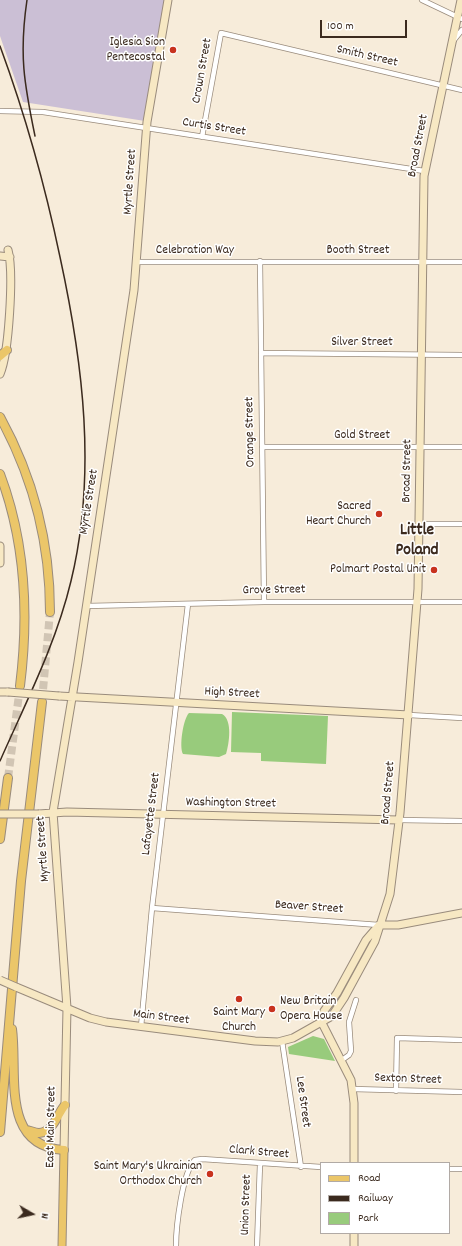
<!DOCTYPE html>
<style>
body{margin:0}
#map{position:relative;width:462px;height:1246px;overflow:hidden;background:#f7ecda;font-family:Dekko,sans-serif}
canvas{display:block}
.legend{position:absolute;left:320px;top:1162px;width:130px;height:72px;box-sizing:border-box;background:#fff;border:1px solid #b1aaa5;margin:0;padding:5px 7px;list-style:none;font-size:12px;color:#3b2a1e}
.legend li{display:flex;align-items:center;gap:8px;height:20px}
.legend b{width:20px;border:1px solid #b1aaa5}
.north{position:absolute;left:12px;top:1194px;width:40px;height:40px;-webkit-text-stroke:3px #fff;paint-order:stroke;rotate:99deg;font-size:11px;font-weight:700;line-height:16px;text-align:center;color:#3b2a1e}
.north::after{content:'';display:block;margin:auto;width:14px;height:18px;background:#3b2a1e;clip-path:polygon(50% 0,100% 100%,50% 72%,0 100%)}
.scale{position:absolute;left:320px;top:20px;width:87px;height:18px;box-sizing:border-box;border:2px solid #3b2a1e;border-top:0;padding-left:5px;font-size:12px;line-height:14px;white-space:nowrap;color:#3b2a1e;-webkit-text-stroke:3px #fff;paint-order:stroke}
</style>
<div id="map">
<canvas width="462" height="1246"></canvas>
<ul class="legend">
<li><b style="height:5px;background:#ebc669"></b>Road</li>
<li><b style="height:5px;background:#3b2a1e"></b>Railway</li>
<li><b style="height:11px;background:#98cb7c"></b>Park</li>
</ul>
<div class="north">N</div>
<div class="scale">100 m</div>
</div>
<script>
const ctx = document.querySelector('canvas').getContext('2d');
ctx.lineJoin = 'round';
function paint(path, color) { ctx.fillStyle = color; ctx.fill(path, 'evenodd'); }
function stroke(path, color, width, dash) { ctx.strokeStyle = color; ctx.lineWidth = width; ctx.lineCap = dash ? 'butt' : 'round'; ctx.setLineDash(dash || []); ctx.stroke(path); }
function drawText(font, color, halo, rows, align = 'center') {
  ctx.font = font + ' Dekko,sans-serif'; ctx.lineWidth = 3; ctx.setLineDash([]); ctx.textBaseline = 'middle'; ctx.strokeStyle = halo; ctx.fillStyle = color; for (const [text, x, y, turn = 0] of rows) {
    ctx.save(); ctx.translate(x, y); ctx.rotate((+turn || 0) * Math.PI / 180); ctx.textAlign = isNaN(turn) ? turn : align; if (halo) ctx.strokeText(text, 0, 0); ctx.fillText(text, 0, 0); ctx.restore();
  }
}
const industrial = new Path2D(`
 M 0,0 L 166,0 L 145,121 L 23,102 L 0,36 Z`);
const green = new Path2D(`
 M 232,712 L 328,716 L 326,764 L 261,761 L 261,743 L 261,753 L 231,752 Z
 M 189,713 L 222,714 C 233,720 229,744 226,754 L 219,757 L 183,754 C 179,747 183,719 189,713 Z
 M 313,1036 L 324,1039 L 335,1061 L 289,1054 L 288,1047 Z`);
const highwayTunnel = new Path2D(`
 M 42,701 L 50,612
 M 8,778 L 20,687`);
const street = new Path2D(`
 M 422,0 L 462,19
 M 453,41 L 462,30
 M 0,111 L 43,112 L 424,171
 M 202,137 L 221,33 L 462,90
 M 260,261 L 264,602
 M 137,262 L 462,262
 M 261,353 L 462,355
 M 262,447 L 462,447
 M 419,524 L 462,524
 M 86,606 L 264,602 L 462,602
 M 409,715 L 462,718
 M 399,820 L 462,821
 M 152,908 L 379,925
 M 141,1027 L 152,908 L 188,604
 M 282,1041 L 301,1167
 M 342,1060 L 349,1055 L 351,1051 L 349,1022 L 356,1000
 M 353,1089 L 462,1092
 M 396,1091 L 397,1038 L 462,1040
 M 449,1169 L 462,1169
 M 176,1246 C 176,1228 182,1172 195,1160 L 202,1159 L 321,1167
 M 257,1246 L 260,1164`);
const secondary = new Path2D(`
 M 0,256 L 10,257
 M 0,374 C 9,353 14,272 8,250
 M 0,546 L 0,563
 M 0,692 L 8,692
 M 59,696 L 409,715
 M 39,814 L 67,812 L 399,820
 M 379,925 L 398,925 L 462,913
 M 16,987 L 90,1018 L 106,1022 L 255,1041 L 278,1042 L 293,1038 L 332,1016 L 344,998 L 375,941 L 390,894 L 400,813 L 418,589 L 424,176 L 461,0
 M 321,1021 L 351,1080 L 354,1103 L 354,1163
 M 321,1021 L 324,1011 L 337,993 L 366,940 L 379,925
 M 64,1150 L 67,1008 L 53,812 L 78,662 L 134,290 L 147,122 L 168,0
 M 354,1246 L 354,1233`);
const primary = new Path2D(`
 M 62,1246 L 64,1150`);
const highway = new Path2D(`
 M 0,356 L 7,350
 M 0,417 C 33,477 50,544 50,612
 M 0,474 C 26,543 29,614 20,686
 M 0,839 L 8,778
 M 12,1029 C 18,1074 0,1146 64,1150
 M 26,1130 C 30,1130 34,1133 39,1133 C 54,1132 57,1114 65,1105
 M 0,1132 L 21,881 L 42,702`);
const rail = new Path2D(`
 M 27,0 C 19,54 24,83 35,136
 M 0,46 C 25,114 45,185 60,257 C 83,363 97,474 71,581 C 56,644 26,702 0,761`);
const secondaryBridge = new Path2D(`
 M 8,692 L 59,696
 M 0,814 L 39,814
 M 0,980 L 16,987`);
const markers = [
 [173,50,4,"#c8321e"],
 [379,514,4,"#c8321e"],
 [434,570,4,"#c8321e"],
 [239,999,4,"#c8321e"],
 [272,1009,4,"#c8321e"],
 [210,1174,4,"#c8321e"]
];
const poiNames = [
 ["Iglesia Sion",165,43],
 ["Pentecostal",165,58],
 ["Sacred",371,507],
 ["Heart Church",371,522],
 ["Polmart Postal Unit",426,570],
 ["New Britain",280,1002,"left"],
 ["Opera House",280,1017,"left"],
 ["Saint Mary",239,1013,"center"],
 ["Church",239,1028,"center"],
 ["Saint Mary's Ukrainian",202,1167],
 ["Orthodox Church",202,1182]
];
const streetNames = [
 ["Smith Street",367,57,13],
 ["Crown Street",203,71,-80],
 ["Curtis Street",214,128,9],
 ["Broad Street",419,146,-79],
 ["Myrtle Street",131,182,-86],
 ["Celebration Way",195,251],
 ["Booth Street",358,251],
 ["Silver Street",362,343],
 ["Orange Street",251,432,-91],
 ["Gold Street",362,436],
 ["Broad Street",408,471,-89],
 ["Myrtle Street",90,502,-81],
 ["Grove Street",274,591,-1],
 ["High Street",232,694,3],
 ["Broad Street",389,793,-85],
 ["Washington Street",231,804,1],
 ["Lafayette Street",152,814,-83],
 ["Myrtle Street",44,849,-94],
 ["Beaver Street",309,908,4],
 ["Main Street",161,1018,7],
 ["Sexton Street",408,1080,2],
 ["Lee Street",302,1102,82],
 ["East Main Street",52,1127,-89],
 ["Clark Street",259,1153,5],
 ["Union Street",247,1205,-88]
];
const districtNames = [
 ["Little",417,532],
 ["Poland",417,552]
];
paint(industrial, '#cbbfd5');
paint(green, '#98cb7c');
stroke(highwayTunnel, '#d1c5b4', 8, [8, 4]);
stroke(street, '#998b7c', 6);
stroke(secondary, '#998b7c', 9);
stroke(primary, '#998b7c', 9);
stroke(highway, '#998b7c', 10);
stroke(street, '#fff', 4.5);
stroke(secondary, '#f7e8c3', 7);
stroke(primary, '#ebc669', 7);
stroke(highway, '#ebc669', 8);
stroke(rail, '#3b2a1e', 1.5);
stroke(secondaryBridge, '#998b7c', 9, []);
stroke(secondaryBridge, '#f7e8c3', 7);
for (const [x, y, r, color] of markers) { const dot = new Path2D(); dot.arc(x, y, r, 0, 2 * Math.PI); ctx.fillStyle = color; ctx.fill(dot); stroke(dot, '#fff', 1.5); }
drawText('13px', '#3b2a1e', '#fff', poiNames, 'right');
drawText('13px', '#3b2a1e', '#fff', streetNames);
drawText('bold 17px', '#3b2a1e', '#fff', districtNames);
</script>
